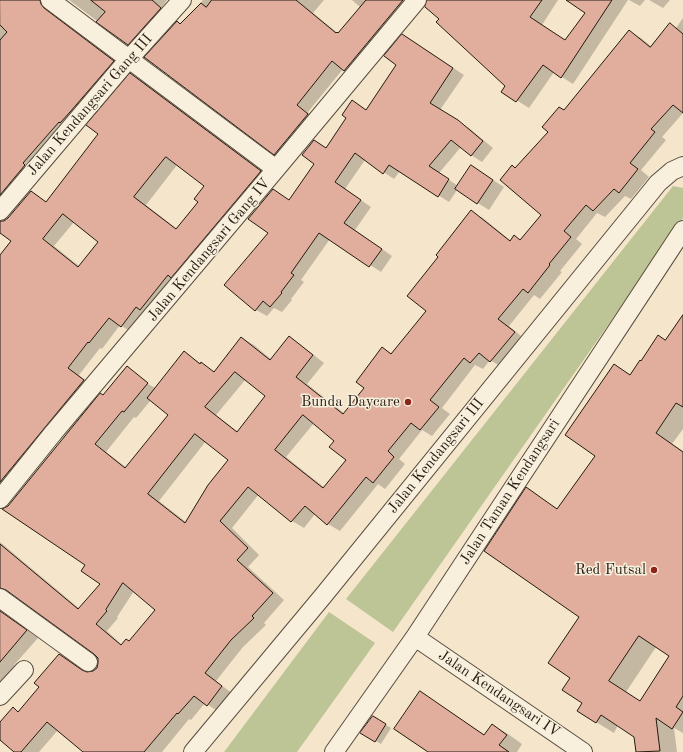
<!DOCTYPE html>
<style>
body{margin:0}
canvas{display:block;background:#f5e6cb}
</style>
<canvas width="683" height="752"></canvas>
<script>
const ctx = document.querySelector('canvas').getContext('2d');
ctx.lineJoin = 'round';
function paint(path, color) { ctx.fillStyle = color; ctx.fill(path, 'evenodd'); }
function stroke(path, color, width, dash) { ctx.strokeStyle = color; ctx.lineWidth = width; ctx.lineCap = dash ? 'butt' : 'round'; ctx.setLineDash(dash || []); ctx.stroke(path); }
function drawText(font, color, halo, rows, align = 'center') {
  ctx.font = font + ' "Old Standard TT",serif'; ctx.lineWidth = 3; ctx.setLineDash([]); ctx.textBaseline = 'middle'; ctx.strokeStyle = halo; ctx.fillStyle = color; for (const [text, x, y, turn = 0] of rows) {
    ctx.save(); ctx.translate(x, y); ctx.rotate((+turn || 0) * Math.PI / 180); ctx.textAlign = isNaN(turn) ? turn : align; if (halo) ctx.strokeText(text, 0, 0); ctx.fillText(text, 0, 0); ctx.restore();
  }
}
const green = new Path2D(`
 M 673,186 L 683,188 L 683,218 L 393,632 L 346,599 Z
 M 329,612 L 375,643 L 297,752 L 224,752 Z`);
const shadow = new Path2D(`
 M 0,0 L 54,0 L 52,12 L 56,16 L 125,68 L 1,217 L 2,222 L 9,219 L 31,192 L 47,202 L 99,134 L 131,75 L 143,81 L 272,178 L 133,333 L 120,325 L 102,349 L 100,348 L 79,375 L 95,388 L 0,506 L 0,257 L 12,241 L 0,231 ZM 177,165 L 205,186 L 199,202 L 177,229 L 146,205 ZM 74,222 L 99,242 L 79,266 L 54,246 Z
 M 69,0 L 167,0 L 162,7 L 172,15 L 140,51 L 128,44 Z
 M 203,0 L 324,0 L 313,13 L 339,34 L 361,8 L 352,0 L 421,0 L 356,77 L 343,69 L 308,112 L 319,122 L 287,161 L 275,154 L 181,25 Z
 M 428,0 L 558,0 L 542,25 L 566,41 L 587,13 L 568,0 L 628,0 L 573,84 L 554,72 L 529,108 L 502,91 L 507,85 L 440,19 Z
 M 629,0 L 645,0 L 640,6 Z
 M 649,0 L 670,0 L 663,8 Z
 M 683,18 L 683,113 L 662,137 L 666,140 L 641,170 L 649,177 L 631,199 L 625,196 L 605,217 L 597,213 L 576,239 L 582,244 L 560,271 L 562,272 L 540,299 L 534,295 L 509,326 L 526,340 L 503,368 L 490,360 L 483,369 L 475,365 L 442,408 L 450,414 L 432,436 L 422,430 L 399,459 L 405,464 L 385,489 L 378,484 L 340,531 L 328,524 L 315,514 L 304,528 L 292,521 L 259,494 L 232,528 L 259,555 L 248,567 L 284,600 L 264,623 L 266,625 L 243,647 L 216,681 L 233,694 L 219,712 L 205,703 L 191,720 L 189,719 L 162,752 L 85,752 L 58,730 L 39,752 L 15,752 L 0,739 L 0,723 L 13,708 L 19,712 L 41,687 L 59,655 L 86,673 L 93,672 L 98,668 L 99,658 L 95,653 L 13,594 L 8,595 L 2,610 L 6,614 L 38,638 L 14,665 L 17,667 L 0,687 L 0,542 L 80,609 L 102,584 L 87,565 L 9,506 L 127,368 L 148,382 L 144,379 L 143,381 L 155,388 L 184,353 L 215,372 L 242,338 L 254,345 L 272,360 L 290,338 L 301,345 L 324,363 L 307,384 L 345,414 L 366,387 L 382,348 L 393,354 L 428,311 L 440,257 L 471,212 L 483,218 L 511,241 L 514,237 L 521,240 L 542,214 L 515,168 L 549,132 L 564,111 L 629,31 L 641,38 L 652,47 L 670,24 L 676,28 ZM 246,379 L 266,396 L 238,432 L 216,415 ZM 151,400 L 169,414 L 127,468 L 106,452 L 134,417 L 136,418 ZM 314,423 L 335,441 L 347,460 L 325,488 L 286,457 ZM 206,441 L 230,459 L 186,522 L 159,501 ZM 134,591 L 156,610 L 129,642 L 122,645 L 107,631 L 118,618 L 117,617 Z
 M 403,35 L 464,75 L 440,110 L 469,128 L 493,148 L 482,162 L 471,155 L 461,147 L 439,173 L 458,186 L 471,166 L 504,187 L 489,210 L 457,190 L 449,202 L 400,171 L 394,179 L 365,160 L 345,189 L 371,207 L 355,230 L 392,256 L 381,272 L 330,239 L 301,280 L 304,282 L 291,299 L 292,300 L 282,312 L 274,308 L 267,316 L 256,310 L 269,233 L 273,190 L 290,201 L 316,164 L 314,141 L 327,148 L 348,118 L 352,101 L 367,110 L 397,64 Z
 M 683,317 L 683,429 L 672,444 L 683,451 L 683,733 L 674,728 L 677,752 L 637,752 L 635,736 L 618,725 L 614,733 L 578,711 L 584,703 L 571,678 L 580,617 L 526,489 L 558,509 L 596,456 L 614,365 L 631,375 L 642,362 L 665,341 ZM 656,647 L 670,656 L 641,702 L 626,692 Z
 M 435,702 L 485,735 L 493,725 L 508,734 L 522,744 L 517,752 L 430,752 Z
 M 378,720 L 391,728 L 381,744 L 362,733 Z`);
const building = new Path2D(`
 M 0,0 L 40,0 L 41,4 L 44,8 L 114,61 L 70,112 L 60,123 L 59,122 L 23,163 L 25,165 L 0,195 L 0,40 L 7,32 L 0,25 Z
 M 91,0 L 152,0 L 161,8 L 128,45 L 96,22 L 105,12 Z
 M 212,0 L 296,0 L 336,33 L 337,32 L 338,33 L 366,0 L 403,0 L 344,71 L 332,61 L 297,105 L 308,114 L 274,155 L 144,57 L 177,21 L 180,24 L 201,3 L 206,7 Z
 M 427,0 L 542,0 L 530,17 L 565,40 L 585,13 L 566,0 L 612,0 L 561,78 L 543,65 L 516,102 L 501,92 L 505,86 L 436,22 L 439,19 L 425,7 Z
 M 670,23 L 683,34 L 683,113 L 673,105 L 651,129 L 655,132 L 630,163 L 638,169 L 619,193 L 614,189 L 593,211 L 586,205 L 564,231 L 571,237 L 549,264 L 550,265 L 528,293 L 523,289 L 498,319 L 515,332 L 490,362 L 479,353 L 470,363 L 464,358 L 430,400 L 439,407 L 420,430 L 411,423 L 388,451 L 394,457 L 373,483 L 366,477 L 327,525 L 305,506 L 291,522 L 248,487 L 220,521 L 248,548 L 237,560 L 273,593 L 252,616 L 254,618 L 231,640 L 205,673 L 222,686 L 207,706 L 194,696 L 178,714 L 177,713 L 144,752 L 83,752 L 47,722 L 21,752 L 14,752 L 0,740 L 0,722 L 13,707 L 18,712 L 39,687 L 34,683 L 59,654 L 82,670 L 87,672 L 93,671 L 97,668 L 98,663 L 98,658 L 94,654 L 6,590 L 0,588 L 0,544 L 78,609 L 100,584 L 81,571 L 85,565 L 2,509 L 8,506 L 100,393 L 103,395 L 127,366 L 148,383 L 124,412 L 122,411 L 95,444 L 125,468 L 168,415 L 147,398 L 184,351 L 200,364 L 201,362 L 214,372 L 241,337 L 270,360 L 289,336 L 313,355 L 296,377 L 343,414 L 364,388 L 356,382 L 382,347 L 391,354 L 426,311 L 407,296 L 438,257 L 436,255 L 471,210 L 510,241 L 514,235 L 520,240 L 541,215 L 500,180 L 512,165 L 515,168 L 548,132 L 542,127 L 559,107 L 564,110 L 629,30 L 650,47 ZM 235,372 L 265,396 L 237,432 L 205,407 ZM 303,415 L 334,441 L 329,447 L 346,460 L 323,488 L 275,450 ZM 195,434 L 228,460 L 208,485 L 185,523 L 148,494 ZM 123,583 L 155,610 L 129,641 L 126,639 L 121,645 L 96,624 L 107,611 L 106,610 Z
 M 402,34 L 453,68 L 430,103 L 458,120 L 483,141 L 471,156 L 451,140 L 429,166 L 449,179 L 438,197 L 389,165 L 383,174 L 355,153 L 335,182 L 361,200 L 344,223 L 382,249 L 369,267 L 319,233 L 291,273 L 294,275 L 281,292 L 282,293 L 270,307 L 263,301 L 255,311 L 224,285 L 268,233 L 248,219 L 273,189 L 289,200 L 314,164 L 302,155 L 314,140 L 326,148 L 346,118 L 342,115 L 352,100 L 366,110 L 396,65 L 384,56 Z
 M 130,73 L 261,171 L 171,278 L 168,275 L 140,310 L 136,307 L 121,327 L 109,318 L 89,343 L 88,342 L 68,368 L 84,380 L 0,482 L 0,255 L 11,241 L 0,233 L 0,221 L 4,221 L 8,218 L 31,191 L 46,202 L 98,134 L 86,125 ZM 166,157 L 204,186 L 194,199 L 198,202 L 176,229 L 134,197 ZM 63,214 L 98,242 L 78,267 L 43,239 Z
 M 471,165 L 493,180 L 477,204 L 455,189 Z
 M 683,315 L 683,407 L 676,403 L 656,433 L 683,452 L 683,696 L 676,707 L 683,712 L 672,729 L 656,718 L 660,751 L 636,752 L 634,737 L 601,715 L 596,723 L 577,711 L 582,703 L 562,690 L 570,678 L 548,663 L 579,617 L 484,551 L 526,487 L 557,509 L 595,456 L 565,435 L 614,364 L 630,375 L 640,360 L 641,361 L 658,335 L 665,340 ZM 639,636 L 669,656 L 640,701 L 609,681 Z
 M 0,611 L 27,630 L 0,662 Z
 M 420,691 L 484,735 L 492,724 L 507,735 L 499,745 L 509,752 L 428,752 L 394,729 Z
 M 373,716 L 386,724 L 375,742 L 360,733 Z`);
const minor = new Path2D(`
 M 50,0 L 276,169
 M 0,211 L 128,60 L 182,0
 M 0,499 L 54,432 L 276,169 L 417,0
 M 0,598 L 88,662
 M 415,637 L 583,752
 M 0,696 L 24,670
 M 193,752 L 323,596 L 658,183 L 672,171 L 683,166
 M 334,752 L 415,637 L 683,230`);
const markers = [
 [408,402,4,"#8f2418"],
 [654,570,4,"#8f2418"]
];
const streetNames = [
 ["Jalan Kendangsari Gang III",90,105,-49],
 ["Jalan Kendangsari Gang IV",209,250,-50],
 ["Jalan Kendangsari III",436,456,-51],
 ["Jalan Taman Kendangsari",510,492,-57],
 ["Jalan Kendangsari IV",499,694,34]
];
const poiNames = [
 ["Bunda Daycare",400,402],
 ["Red Futsal",646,570]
];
paint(green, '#bdc496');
paint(shadow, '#0003');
paint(building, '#e1ae9d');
stroke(building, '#241a10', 1);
stroke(minor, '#584d3f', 20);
stroke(minor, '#f8efdd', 18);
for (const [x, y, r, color] of markers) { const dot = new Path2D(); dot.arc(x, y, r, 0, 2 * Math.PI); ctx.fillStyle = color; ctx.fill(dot); stroke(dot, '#f8efdd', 1.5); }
drawText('15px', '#241a10', '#f8efdd', streetNames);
drawText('15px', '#241a10', '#f8efdd', poiNames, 'right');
</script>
